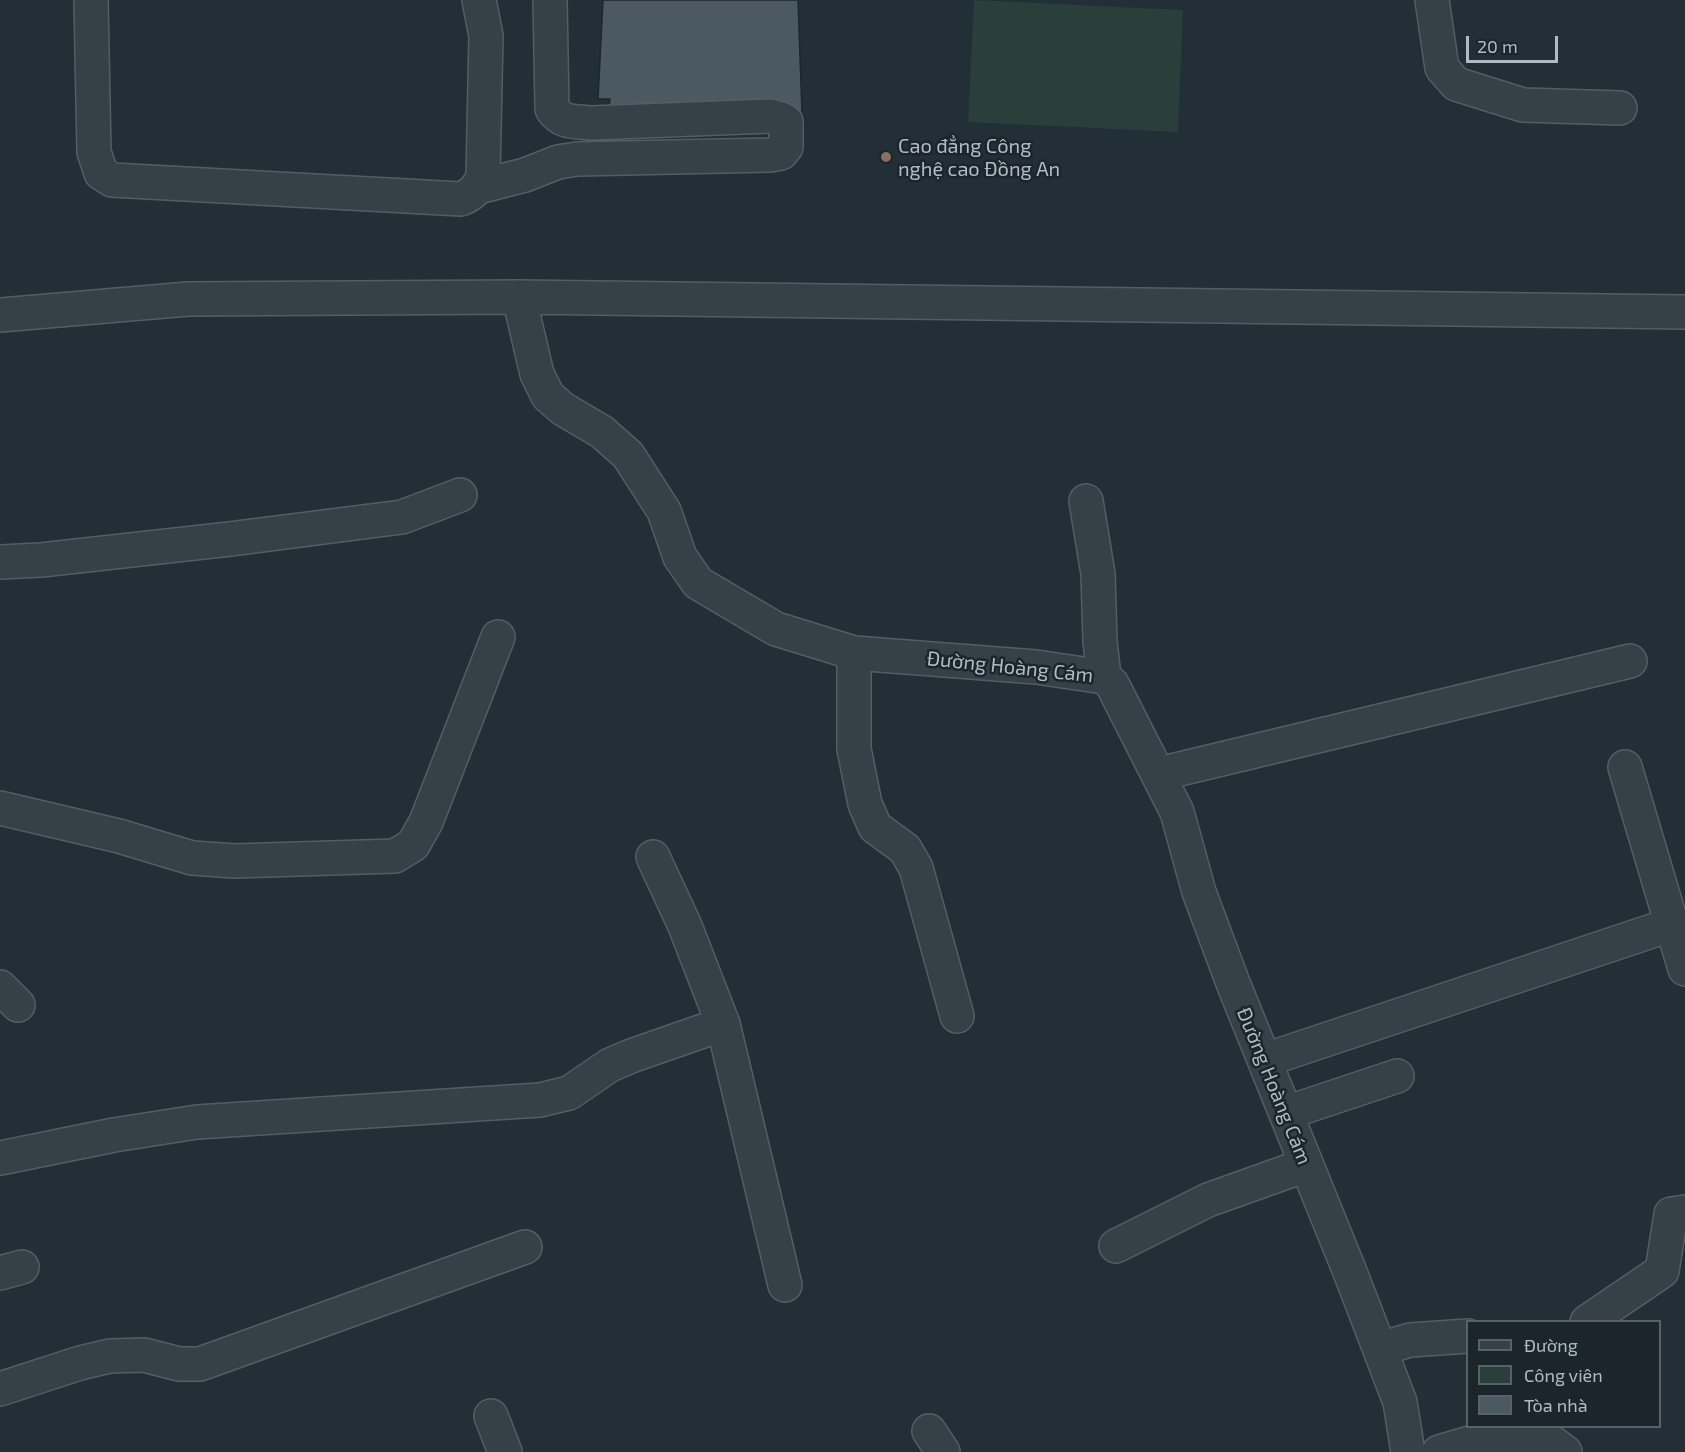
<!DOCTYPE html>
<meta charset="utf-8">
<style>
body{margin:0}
#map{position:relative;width:1685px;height:1452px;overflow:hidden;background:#222f36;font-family:"Exo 2",sans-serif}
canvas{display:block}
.legend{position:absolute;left:1466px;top:1320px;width:195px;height:108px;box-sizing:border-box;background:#1b252b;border:2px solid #576168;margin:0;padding:8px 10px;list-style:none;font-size:18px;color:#b0bbc3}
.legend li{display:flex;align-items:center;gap:12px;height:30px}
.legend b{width:30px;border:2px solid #576168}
.scale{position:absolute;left:1466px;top:36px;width:92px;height:27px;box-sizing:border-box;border:3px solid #b0bbc3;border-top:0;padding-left:8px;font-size:18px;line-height:21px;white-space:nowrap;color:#b0bbc3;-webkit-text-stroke:4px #1b252b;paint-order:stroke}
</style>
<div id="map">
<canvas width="1685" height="1452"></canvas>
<ul class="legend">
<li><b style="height:8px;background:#364047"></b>Đường</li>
<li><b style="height:16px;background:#2a3e3a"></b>Công viên</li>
<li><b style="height:16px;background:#4b5962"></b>Tòa nhà</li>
</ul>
<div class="scale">20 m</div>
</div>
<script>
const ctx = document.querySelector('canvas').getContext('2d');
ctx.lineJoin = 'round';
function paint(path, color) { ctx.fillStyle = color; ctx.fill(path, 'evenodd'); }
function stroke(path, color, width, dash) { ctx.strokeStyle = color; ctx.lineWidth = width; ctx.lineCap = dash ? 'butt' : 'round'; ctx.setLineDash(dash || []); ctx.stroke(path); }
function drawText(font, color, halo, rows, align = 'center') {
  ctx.font = font + ' "Exo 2",sans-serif'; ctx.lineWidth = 5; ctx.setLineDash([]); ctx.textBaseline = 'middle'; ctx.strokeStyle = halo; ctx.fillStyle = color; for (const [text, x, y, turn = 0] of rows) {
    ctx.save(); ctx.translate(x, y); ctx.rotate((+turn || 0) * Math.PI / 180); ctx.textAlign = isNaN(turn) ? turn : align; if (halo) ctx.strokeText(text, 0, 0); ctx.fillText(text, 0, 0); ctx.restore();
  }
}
const green = new Path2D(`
 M 974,0 L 1183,10 L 1178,132 L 968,122 Z`);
const building = new Path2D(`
 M 603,0 L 798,0 L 802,112 L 608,114 L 610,99 L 598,99 Z`);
const minor = new Path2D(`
 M 91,0 L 94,152 L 101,173 L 112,180 L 461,199 C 473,194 478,188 483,176 L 486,36 L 479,0
 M 1432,0 L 1442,68 L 1456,84 L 1523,105 L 1620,108
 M 478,187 L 525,175 L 558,162 L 577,159 L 770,155 L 781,153 L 786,147 L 786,122 L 781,119 L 770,116 L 592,123 C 576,121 562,124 552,109 L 550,0
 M 519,297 L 537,374 L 548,396 L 563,409 L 602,432 L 628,455 L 664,511 L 680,557 L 698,583 L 776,629 L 854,653 L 1036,667 L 1104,677 L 1112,684 L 1177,812 L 1199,892 L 1233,983 L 1350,1272 L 1400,1402 L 1408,1452
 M 0,315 L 188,299 L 519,297 L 1685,312
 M 1086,501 L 1098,574 L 1100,641 L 1104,677
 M 0,562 L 41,560 L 230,539 L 402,517 L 460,495
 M 854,653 L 854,749 L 865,804 L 875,827 L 905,849 L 916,868 L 957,1016
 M 1625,767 L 1685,969
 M 1159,774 L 1630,661
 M 0,808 L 119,836 L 192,858 L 235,861 L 395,856 L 413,845 L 426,822 L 498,637
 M 653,857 L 685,926 L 723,1024
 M 0,987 L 18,1005
 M 1265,1060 L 1673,924
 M 1286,1113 L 1397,1076
 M 0,1158 L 114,1135 L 197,1122 L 540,1100 L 569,1093 L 610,1065 L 631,1056 L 723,1024 L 785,1285
 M 1116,1246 L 1208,1200 L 1306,1165
 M 0,1273 L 22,1267
 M 1587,1322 L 1662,1271 L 1671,1214 L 1685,1212
 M 1380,1349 L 1410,1340 L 1468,1336
 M 0,1389 L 80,1363 L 110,1356 L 144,1355 L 179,1364 L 200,1364 L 525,1247
 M 491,1416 L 505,1452
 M 929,1431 L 943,1452
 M 1439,1452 L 1473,1442 L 1541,1440 L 1550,1441 L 1565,1452`);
const markers = [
 [886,157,6,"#8d6e63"]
];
const poiNames = [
 ["Cao đẳng Công",898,146],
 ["nghệ cao Đồng An",898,169]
];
const streetNames = [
 ["Đường Hoàng Cám",1010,667,6],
 ["Đường Hoàng Cám",1274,1086,68]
];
paint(green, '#2a3e3a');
paint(building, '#4b5962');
stroke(building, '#1d272d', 1.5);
stroke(minor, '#535e64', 36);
stroke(minor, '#364047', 33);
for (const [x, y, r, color] of markers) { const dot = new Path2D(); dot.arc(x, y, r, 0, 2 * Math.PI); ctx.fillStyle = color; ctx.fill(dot); stroke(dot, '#1b252b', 2); }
drawText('20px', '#b0bbc3', '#1b252b', poiNames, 'left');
drawText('20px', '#b0bbc3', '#1b252b', streetNames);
</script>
